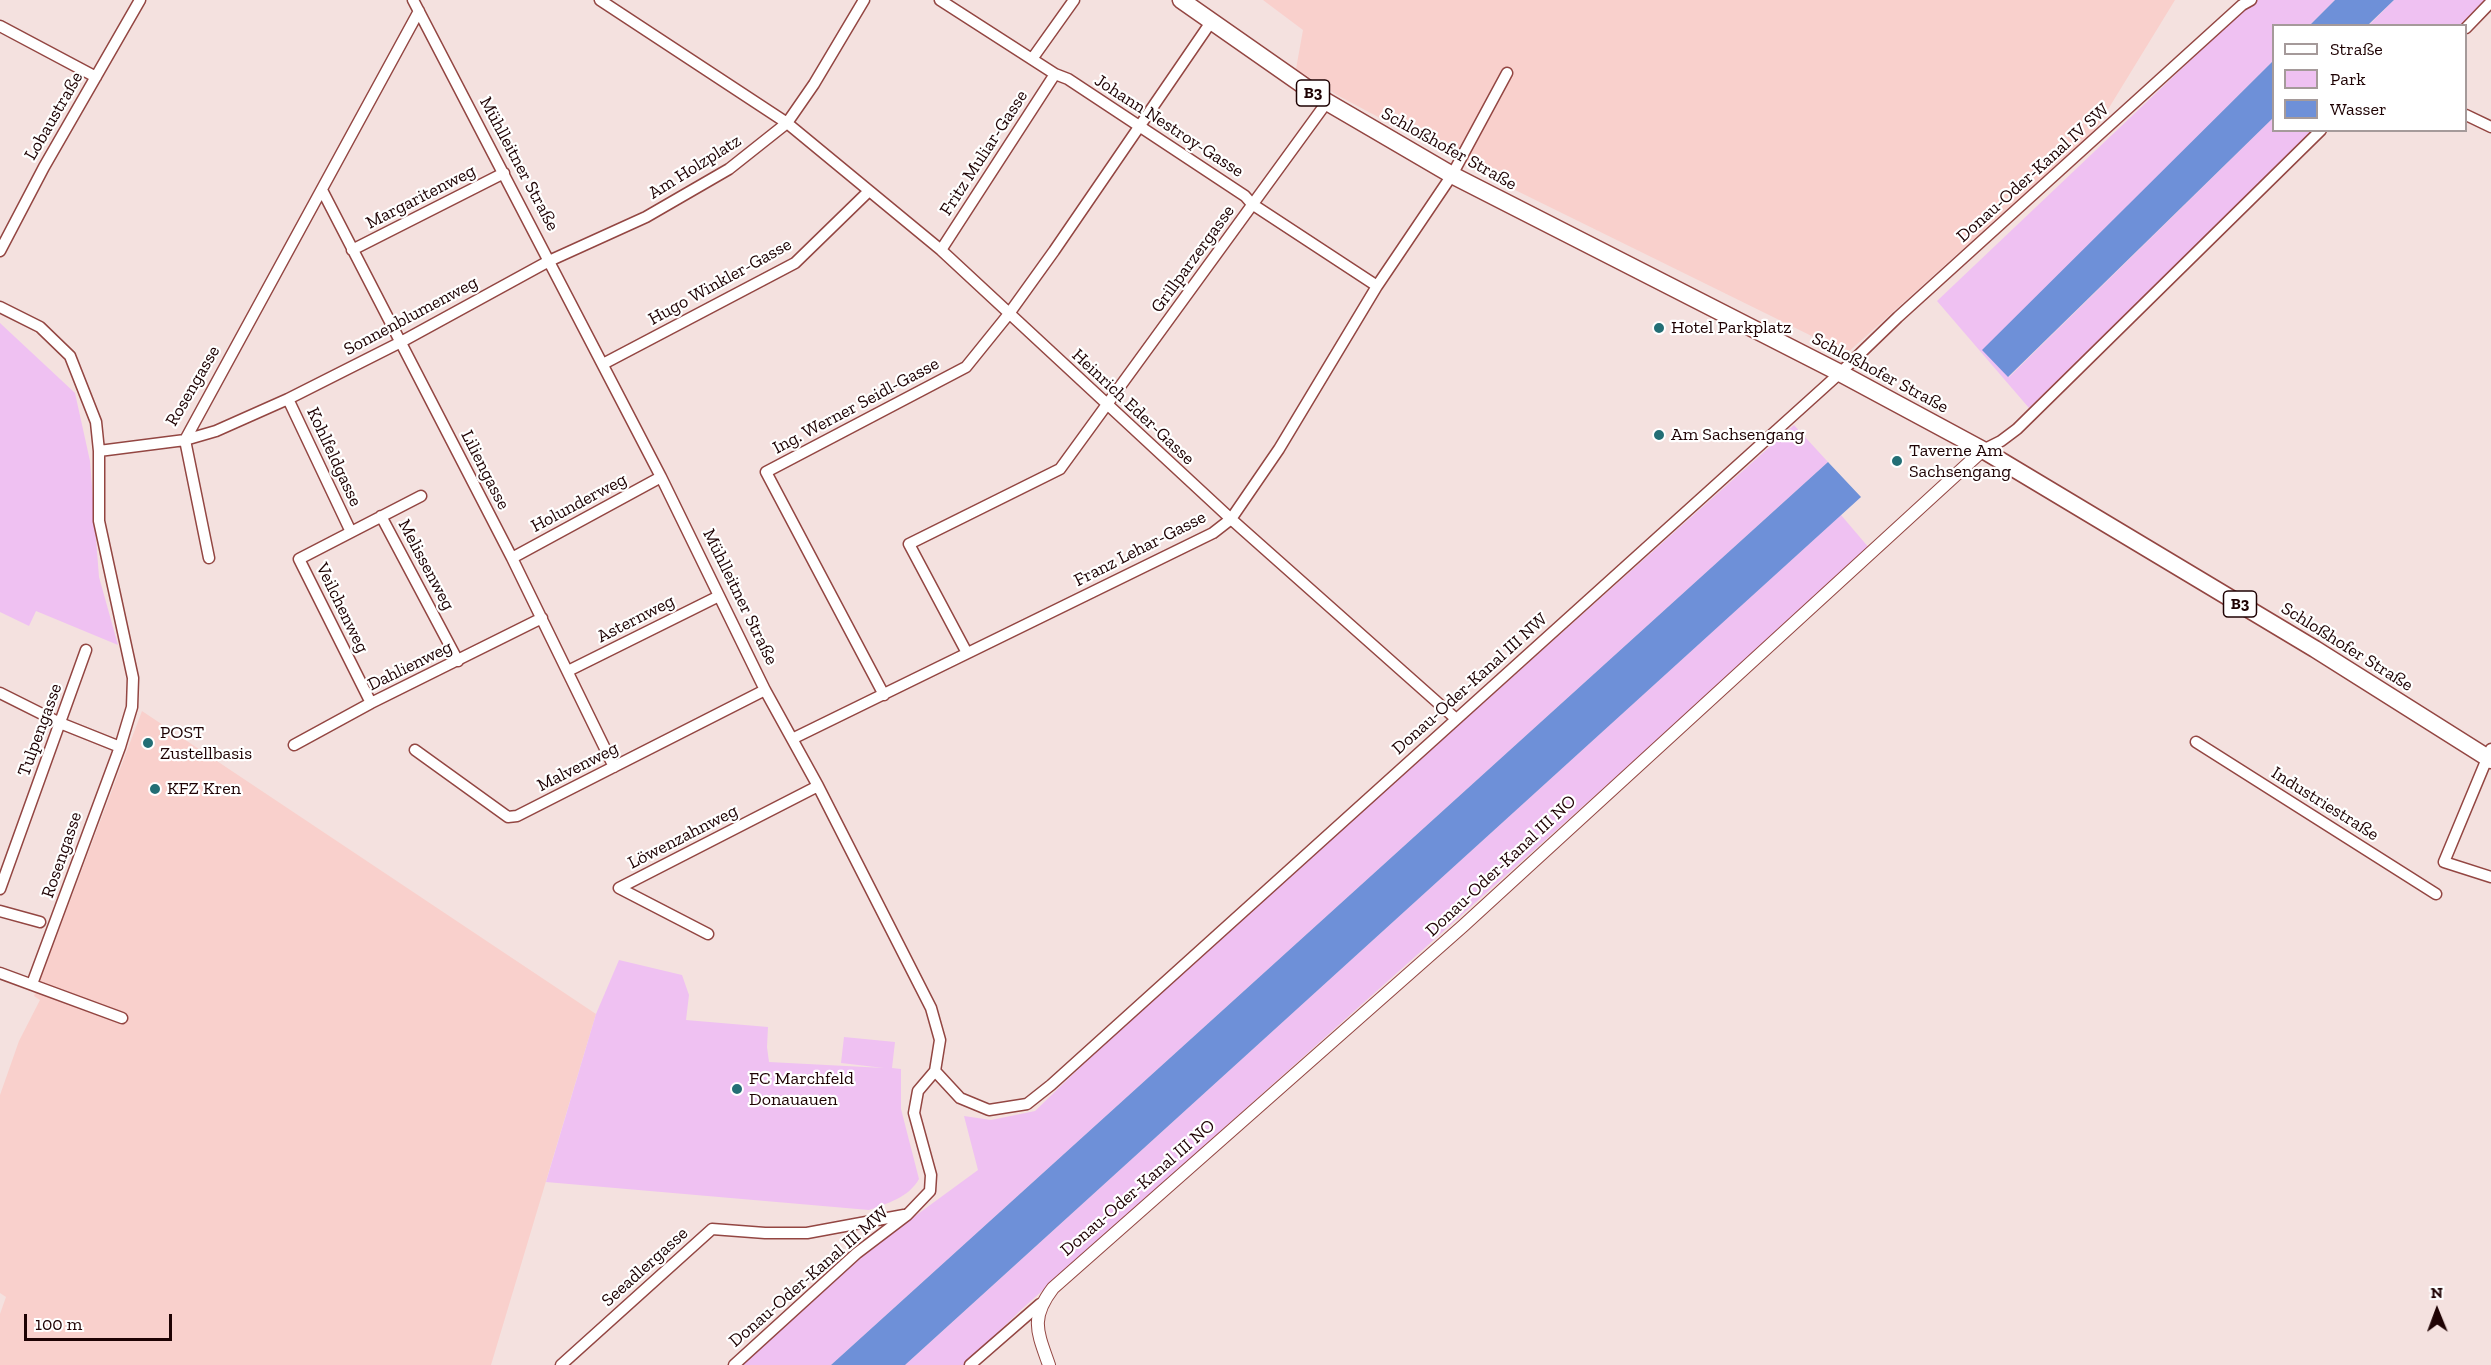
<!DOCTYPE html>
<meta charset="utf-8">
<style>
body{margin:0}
#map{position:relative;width:2491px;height:1365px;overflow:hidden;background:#f4e1df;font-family:"Zilla Slab",serif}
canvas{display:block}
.legend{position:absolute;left:2272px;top:24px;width:195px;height:108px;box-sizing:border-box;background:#fff;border:2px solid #a59a9a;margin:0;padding:8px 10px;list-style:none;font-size:18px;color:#1e0203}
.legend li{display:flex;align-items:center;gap:12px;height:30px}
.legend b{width:30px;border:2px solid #a59a9a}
.north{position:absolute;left:2407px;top:1281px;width:60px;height:60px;-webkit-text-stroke:4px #fff;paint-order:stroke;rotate:359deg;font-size:16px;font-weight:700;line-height:24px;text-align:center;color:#1e0203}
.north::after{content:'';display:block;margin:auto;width:21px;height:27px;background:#1e0203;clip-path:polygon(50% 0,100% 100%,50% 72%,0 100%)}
.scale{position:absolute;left:24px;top:1314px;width:148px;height:27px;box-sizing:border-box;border:3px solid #1e0203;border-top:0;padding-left:8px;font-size:18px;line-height:21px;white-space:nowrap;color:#1e0203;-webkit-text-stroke:4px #fff;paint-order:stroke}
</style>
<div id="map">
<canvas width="2491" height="1365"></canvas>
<ul class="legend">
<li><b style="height:8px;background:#fff"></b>Straße</li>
<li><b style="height:16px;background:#efc1f2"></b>Park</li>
<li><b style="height:16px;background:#6e90d8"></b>Wasser</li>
</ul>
<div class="north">N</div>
<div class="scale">100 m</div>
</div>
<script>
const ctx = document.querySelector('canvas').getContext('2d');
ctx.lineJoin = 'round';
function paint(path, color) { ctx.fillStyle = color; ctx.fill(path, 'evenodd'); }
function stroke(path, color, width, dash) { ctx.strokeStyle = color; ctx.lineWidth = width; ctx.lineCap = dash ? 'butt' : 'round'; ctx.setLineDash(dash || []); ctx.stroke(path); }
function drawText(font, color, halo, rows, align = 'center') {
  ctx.font = font + ' "Zilla Slab",serif'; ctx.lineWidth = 4.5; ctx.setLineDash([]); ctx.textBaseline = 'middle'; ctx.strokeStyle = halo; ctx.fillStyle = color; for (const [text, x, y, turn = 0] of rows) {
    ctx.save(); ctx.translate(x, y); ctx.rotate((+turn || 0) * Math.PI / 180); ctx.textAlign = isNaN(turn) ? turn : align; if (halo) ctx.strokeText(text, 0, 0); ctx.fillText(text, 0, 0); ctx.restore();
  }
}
const built = new Path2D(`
 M 1263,0 L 2175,0 L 2096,129 L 1845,355 L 1834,347 L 1505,185 L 1337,95 L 1296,69 L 1303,30 Z
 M 142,711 L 596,1014 L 491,1365 L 0,1365 L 0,1314 L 6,1297 L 0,1293 L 0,1095 L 19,1041 L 40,1000 L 34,996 Z`);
const green = new Path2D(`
 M 2254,0 L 2335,0 L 2310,25 L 2274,26 L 2273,61 L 1983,350 L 2009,377 L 2273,118 L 2274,130 L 2313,131 L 2029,408 L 1937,301 Z
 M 2394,0 L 2485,0 L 2460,25 L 2368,26 Z
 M 0,323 L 75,393 L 90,461 L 99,577 L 118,645 L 36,611 L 29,626 L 0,612 Z
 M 1794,425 L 1828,462 L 831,1365 L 739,1365 L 859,1257 L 978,1170 L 964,1116 L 991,1120 L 1035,1111 L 1127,1022 Z
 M 1841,515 L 1870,549 L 1023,1308 L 964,1365 L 905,1365 Z
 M 619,960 L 682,975 L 689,995 L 686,1020 L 768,1027 L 767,1047 L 769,1062 L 884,1068 L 841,1063 L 844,1037 L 895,1042 L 892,1068 L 901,1069 L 901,1109 L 919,1179 C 908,1198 888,1203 869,1210 L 546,1182 L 596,1014 Z`);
const water = new Path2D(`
 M 2335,0 L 2394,0 L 2368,25 L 2310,25 Z
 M 2273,61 L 2273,118 L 2008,377 L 1982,350 Z
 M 1828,462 L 1861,497 L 905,1365 L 831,1365 Z`);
const minor = new Path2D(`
 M 413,0 L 661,477 L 765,690 L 818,786 L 931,1008 L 940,1040 L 935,1071 L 918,1091 L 914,1113 L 931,1175 L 930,1191 L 907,1215 L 857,1253 L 734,1365
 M 600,0 L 787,123 L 941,250 L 1231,519 L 1455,718
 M 940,0 L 1055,74 L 1068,79 L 1245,196 L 1252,204 L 1377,286
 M 0,26 L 96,77
 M 2466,28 L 2491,2
 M 1032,59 L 1074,0
 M 2466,115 L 2491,127
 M 322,190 L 512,558 L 614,767
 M 352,250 L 504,173
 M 941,250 L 1055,74
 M 0,251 L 44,167 L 140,0
 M 0,307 L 40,327 L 70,356 L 96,422 L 99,451
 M 603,364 L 795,263 L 869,191
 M 288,399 L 401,342 L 549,261 L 646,217 L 729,169 L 787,123 L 814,84 L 864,0
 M 1983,450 L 2001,441 L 2017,429 L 2321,130
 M 381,516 L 458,661
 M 209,558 L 185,440 L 216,431 L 288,399 L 351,532
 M 512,558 L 661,477
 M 967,653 L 909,544 L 1060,469 L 1327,102
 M 568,671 L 719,596
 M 0,693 L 60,723 L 120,747
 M 884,695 L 766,472 L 966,367 L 1008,315 L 1054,251 L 1211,22
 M 371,703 L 299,559 L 421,496
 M 792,739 L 1213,533 L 1231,519 L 1279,449 L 1377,286 L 1452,175 L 1507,73
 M 2196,742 L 2436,894
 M 294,745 L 371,703 L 542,618
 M 2491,749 L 2444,862 L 2491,877
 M 415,750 L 508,817 L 517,816 L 765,690
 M 0,889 L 86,650
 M 0,911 L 40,922
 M 708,934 L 619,888 L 818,786
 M 0,973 L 122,1018
 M 32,984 L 120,747 L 132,707 L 133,678 L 99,521 L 99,451 L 185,440 L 419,11
 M 935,1071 L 960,1098 L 989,1110 L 1027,1104 L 1051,1085 L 1840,373 L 1898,317 L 2242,5 L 2251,0
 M 561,1365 L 712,1229 L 765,1233 L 807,1233 L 904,1215
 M 970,1365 L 1040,1304`);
const tertiary = new Path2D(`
 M 1049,1365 C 1037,1331 1030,1318 1053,1288 L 1463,926 L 1983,450`);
const primary = new Path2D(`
 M 1181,0 L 1327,102 L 1452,175 L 1840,373 L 1983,450 L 2315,649 L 2491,760`);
const markers = [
 [1659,328,6,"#236e75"],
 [1659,435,6,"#236e75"],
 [1897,461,6,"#236e75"],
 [148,743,6,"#236e75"],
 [155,789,6,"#236e75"],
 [737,1089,6,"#236e75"]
];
const shields = [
 [1313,93,33],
 [2240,604,33]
];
const shieldNames = [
 ["B3",1313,93],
 ["B3",2240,604]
];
const streetNames = [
 ["Lobaustraße",54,116,-60],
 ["Johann Nestroy-Gasse",1169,126,33],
 ["Schloßhofer Straße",1449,149,29],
 ["Fritz Muliar-Gasse",984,153,-57],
 ["Mühlleitner Straße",519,164,62],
 ["Am Holzplatz",695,167,-32],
 ["Donau-Oder-Kanal IV SW",2033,173,-42],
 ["Margaritenweg",421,197,-27],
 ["Grillparzergasse",1193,259,-54],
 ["Hugo Winkler-Gasse",720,282,-29],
 ["Sonnenblumenweg",411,316,-28],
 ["Schloßhofer Straße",1880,373,28],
 ["Rosengasse",193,386,-60],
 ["Ing. Werner Seidl-Gasse",856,406,-28],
 ["Heinrich Eder-Gasse",1133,407,43],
 ["Kohlfeldgasse",334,457,65],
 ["Liliengasse",485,470,63],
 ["Holunderweg",579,503,-28],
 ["Franz Lehar-Gasse",1140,549,-27],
 ["Melissenweg",426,565,62],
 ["Mühlleitner Straße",740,597,64],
 ["Veilchenweg",342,608,64],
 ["Asternweg",636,619,-27],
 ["Schloßhofer Straße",2347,647,32],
 ["Dahlienweg",410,666,-26],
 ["Donau-Oder-Kanal III NW",1470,684,-42],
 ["Tulpengasse",40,730,-70],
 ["Malvenweg",578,767,-27],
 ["Industriestraße",2325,804,32],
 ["Löwenzahnweg",683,837,-27],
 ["Rosengasse",62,855,-71],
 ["Donau-Oder-Kanal III NO",1501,866,-43],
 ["Donau-Oder-Kanal III NO",1138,1188,-41],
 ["Seeadlergasse",645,1267,-42],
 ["Donau-Oder-Kanal III MW",809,1277,-41]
];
const poiNames = [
 ["Hotel Parkplatz",1671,328],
 ["Am Sachsengang",1671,435],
 ["Taverne Am",1909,451],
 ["Sachsengang",1909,472],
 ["POST",160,733],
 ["Zustellbasis",160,754],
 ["KFZ Kren",167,789],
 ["FC Marchfeld",749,1079],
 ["Donauauen",749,1100]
];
paint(built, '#f9d0cc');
paint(green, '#efc1f2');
paint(water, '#6e90d8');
stroke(minor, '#934642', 13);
stroke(tertiary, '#934642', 14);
stroke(primary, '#934642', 19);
stroke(minor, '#fff', 10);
stroke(tertiary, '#fff', 12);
stroke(primary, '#fff', 16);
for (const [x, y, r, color] of markers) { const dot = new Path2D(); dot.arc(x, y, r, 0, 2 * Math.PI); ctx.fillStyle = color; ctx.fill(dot); stroke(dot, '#fff', 2); }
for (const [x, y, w] of shields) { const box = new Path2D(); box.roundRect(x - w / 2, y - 13, w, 26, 4.5); ctx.fillStyle = '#fff'; ctx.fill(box); stroke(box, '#1e0203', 1.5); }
drawText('bold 16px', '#1e0203', null, shieldNames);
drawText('18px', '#1e0203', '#fff', streetNames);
drawText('18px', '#1e0203', '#fff', poiNames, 'left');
</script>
